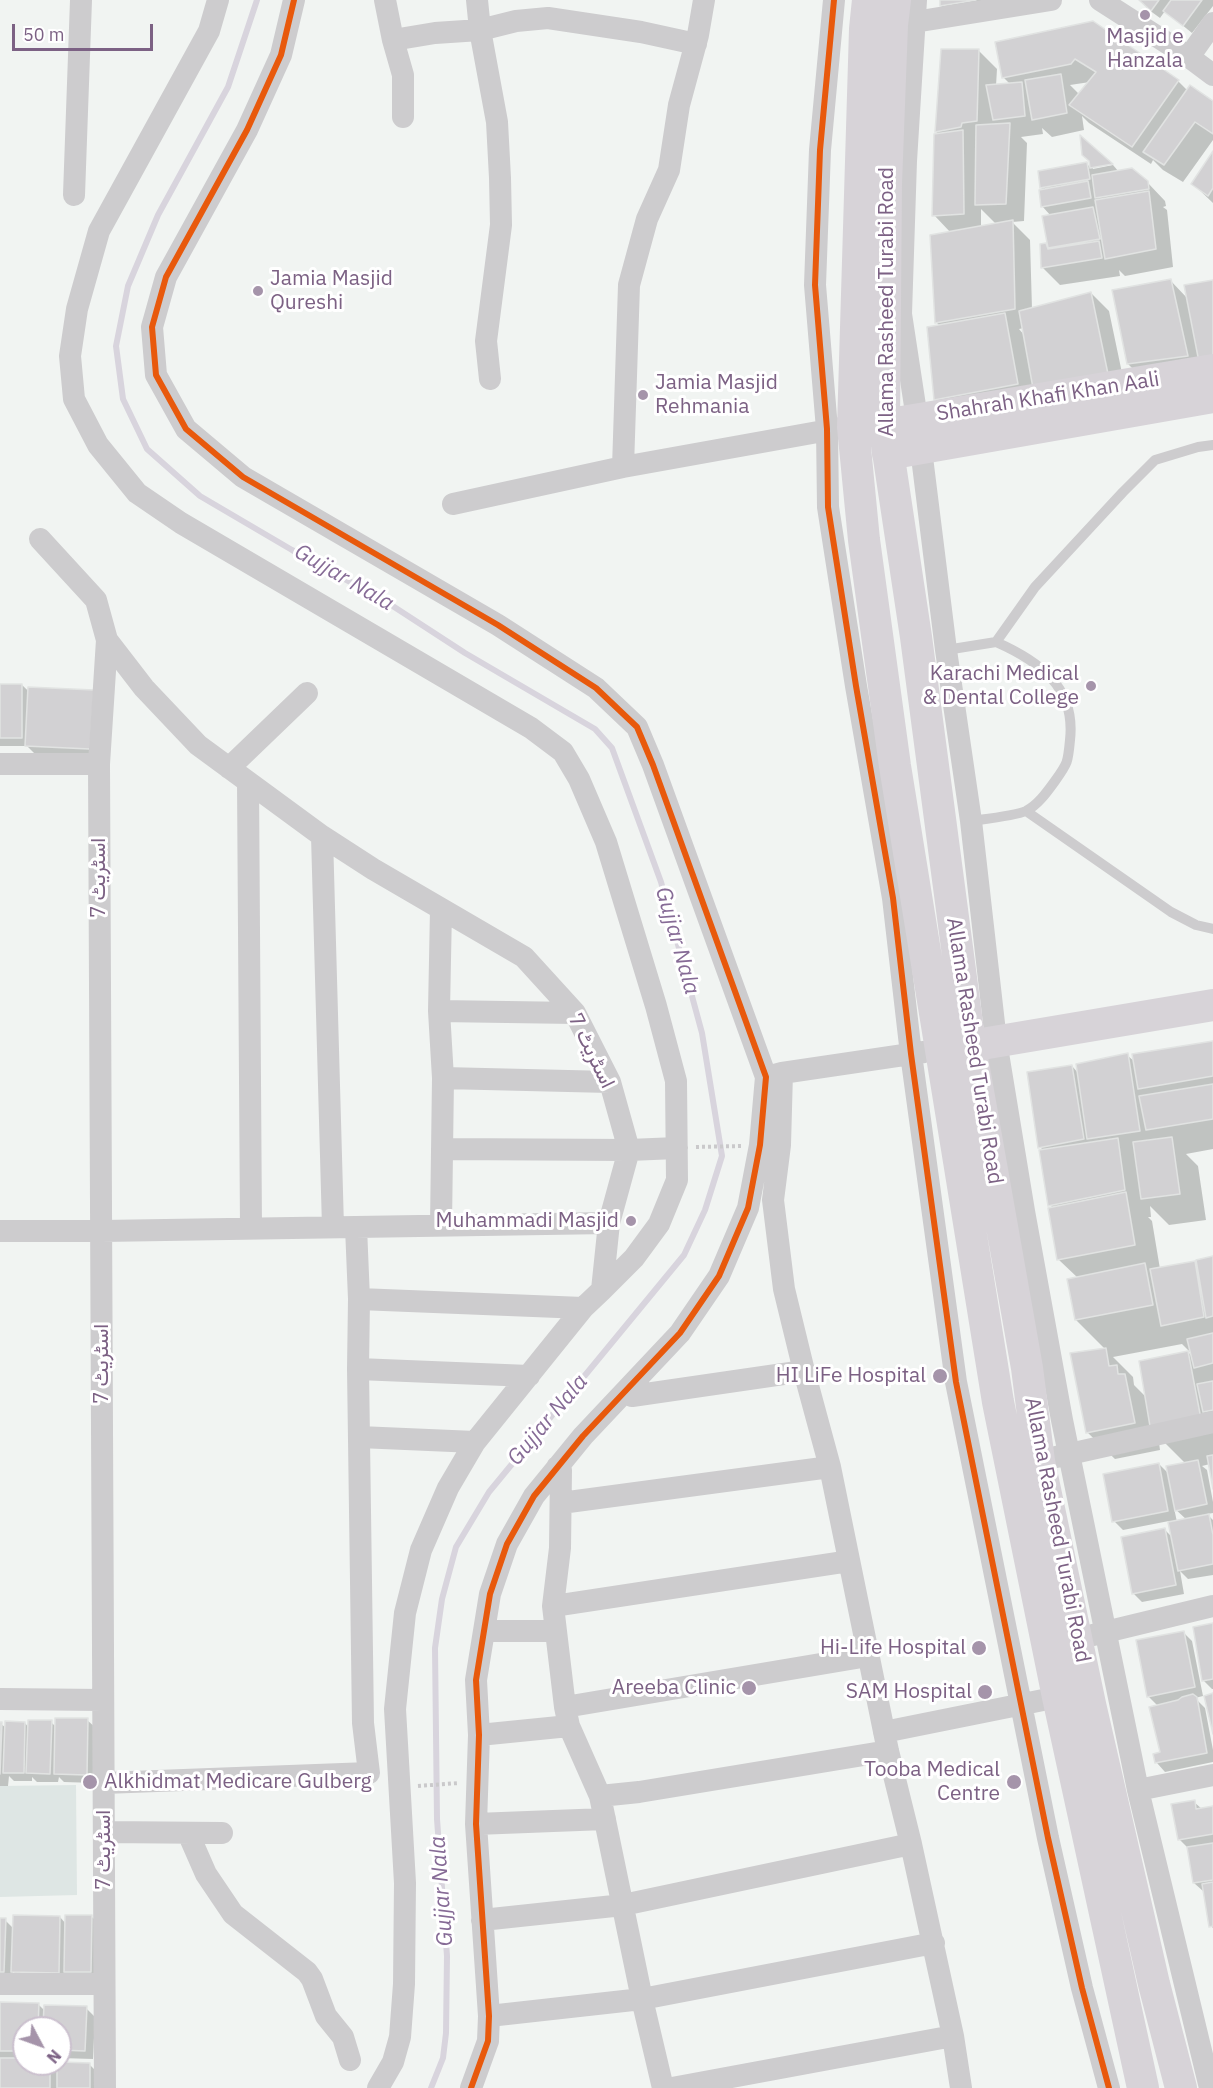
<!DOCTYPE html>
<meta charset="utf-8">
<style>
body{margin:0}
#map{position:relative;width:1213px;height:2088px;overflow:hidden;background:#f1f4f2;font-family:"IBM Plex Sans",sans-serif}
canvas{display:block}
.north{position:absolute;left:12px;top:2016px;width:60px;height:60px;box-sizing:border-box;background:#fff;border:2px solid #cbc0ce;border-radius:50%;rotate:131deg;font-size:16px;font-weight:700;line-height:24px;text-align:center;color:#7c6184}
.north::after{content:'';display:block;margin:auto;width:21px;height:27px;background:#a594aa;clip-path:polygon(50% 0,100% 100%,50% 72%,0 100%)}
.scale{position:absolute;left:12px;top:24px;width:141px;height:27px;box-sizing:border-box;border:3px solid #7c6184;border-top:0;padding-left:8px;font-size:18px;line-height:21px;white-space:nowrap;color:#7c6184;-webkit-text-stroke:4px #fff;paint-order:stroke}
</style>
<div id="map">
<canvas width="1213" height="2088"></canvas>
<div class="north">N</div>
<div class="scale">50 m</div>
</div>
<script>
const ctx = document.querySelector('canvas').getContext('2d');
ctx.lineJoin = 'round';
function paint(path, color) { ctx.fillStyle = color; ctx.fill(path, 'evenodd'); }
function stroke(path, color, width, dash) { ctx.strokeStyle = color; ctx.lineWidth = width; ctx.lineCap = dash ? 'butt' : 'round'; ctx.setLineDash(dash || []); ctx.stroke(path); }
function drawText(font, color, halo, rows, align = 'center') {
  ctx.font = font + ' "IBM Plex Sans",Vazirmatn,sans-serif'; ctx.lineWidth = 6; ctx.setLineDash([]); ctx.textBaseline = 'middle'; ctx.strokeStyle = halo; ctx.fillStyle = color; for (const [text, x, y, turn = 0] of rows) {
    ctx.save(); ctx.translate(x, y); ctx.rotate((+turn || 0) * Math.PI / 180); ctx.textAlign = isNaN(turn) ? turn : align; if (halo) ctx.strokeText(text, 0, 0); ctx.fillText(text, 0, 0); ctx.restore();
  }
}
const green = new Path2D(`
 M 76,1785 L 77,1895 L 0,1897 L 0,1786 Z`);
const shadow = new Path2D(`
 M 942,0 L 1010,0 L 950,15 L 941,6 Z
 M 1141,0 L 1213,0 L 1213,6 L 1192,33 L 1165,11 L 1160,18 L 1149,10 Z
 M 1093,22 L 1178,81 L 1188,91 L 1213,103 L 1213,140 L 1183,182 L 1163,170 L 1153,160 L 1151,164 L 1089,123 L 1082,116 L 1084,130 L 1052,137 L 1042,128 L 1043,134 L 1021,137 L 1027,143 L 1024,221 L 1012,222 L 1030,240 L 1032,309 L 1091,293 L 1109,311 L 1126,392 L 1053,405 L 1032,384 L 1035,402 L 954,417 L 936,399 L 940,326 L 936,322 L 951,233 L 934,215 L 940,135 L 936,132 L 978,50 L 997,69 L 996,86 L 1011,85 L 1003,77 ZM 1090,82 L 1080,95 L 1070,85 ZM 981,209 L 997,225 L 981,227 ZM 1024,328 L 1025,336 L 1019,329 Z
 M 1213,154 L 1213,203 L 1193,184 Z
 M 1091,161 L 1093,169 L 1113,165 L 1119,172 L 1147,182 L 1165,201 L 1166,206 L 1163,207 L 1167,210 L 1173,267 L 1125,276 L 1119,270 L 1120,276 L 1060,285 L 1042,267 L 1042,246 L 1049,244 L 1051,216 L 1042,206 L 1044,191 L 1041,188 L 1040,172 L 1087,164 L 1091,168 Z
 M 1170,280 L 1188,299 L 1213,282 L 1213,374 L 1146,382 L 1128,364 Z
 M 0,685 L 22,685 L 98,758 L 35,754 L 27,746 L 0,746 Z
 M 1213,1042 L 1213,1149 L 1186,1154 L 1198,1166 L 1206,1220 L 1169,1225 L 1150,1206 L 1151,1217 L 1148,1217 L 1152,1221 L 1160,1269 L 1194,1263 L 1199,1267 L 1213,1258 L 1213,1481 L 1210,1464 L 1202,1466 L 1207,1470 L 1213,1502 L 1213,1513 L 1207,1514 L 1213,1520 L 1213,1575 L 1188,1579 L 1180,1571 L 1184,1594 L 1142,1602 L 1133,1593 L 1165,1530 L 1173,1538 L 1169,1521 L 1123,1530 L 1114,1521 L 1159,1464 L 1170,1475 L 1186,1464 L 1158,1436 L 1160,1450 L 1115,1459 L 1088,1433 L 1072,1354 L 1106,1350 L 1076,1320 L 1078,1278 L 1059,1260 L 1053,1208 L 1050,1205 L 1044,1151 L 1040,1147 L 1072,1066 L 1079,1074 L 1127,1055 L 1135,1062 ZM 1182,1344 L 1190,1352 L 1192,1351 L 1194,1358 L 1188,1352 L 1147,1398 L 1134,1385 L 1133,1377 L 1113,1357 ZM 1174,1508 L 1187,1520 L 1177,1522 Z
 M 1213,1625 L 1213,1689 L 1212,1689 L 1203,1680 Z
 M 1183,1632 L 1192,1641 L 1203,1696 L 1195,1698 L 1205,1708 L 1213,1750 L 1213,1762 L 1165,1772 L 1157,1763 L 1162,1753 L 1158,1706 L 1148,1696 Z
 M 87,1720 L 96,1728 L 95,1783 L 64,1782 L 59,1777 L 58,1782 L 37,1782 L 32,1777 L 32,1781 L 14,1781 L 9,1776 L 8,1786 L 0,1786 L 0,1723 L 6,1728 L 25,1723 L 29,1728 L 51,1722 L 56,1727 Z
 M 1194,1802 L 1202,1809 L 1213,1807 L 1213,1928 L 1211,1926 L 1205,1891 L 1203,1891 L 1194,1883 L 1189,1849 L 1179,1839 Z
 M 91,1916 L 100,1925 L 99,1980 L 22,1980 L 13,1971 L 12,1981 L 0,1980 L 0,1920 L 5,1920 L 14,1929 L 60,1917 L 66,1924 Z
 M 0,2003 L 39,2005 L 45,2011 L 86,2008 L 95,2017 L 93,2059 L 60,2058 L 60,2028 L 24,2028 L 24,2064 L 55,2064 L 58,2068 L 58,2064 L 89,2064 L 98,2073 L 98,2088 L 0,2088 Z`);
const stream = new Path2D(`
 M 257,0 L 228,87 L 158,215 L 128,286 L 116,346 L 123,399 L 147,449 L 200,496 L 292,550 L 385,601 L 465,653 L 595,729 L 612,748 L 661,882 L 702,1033 L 722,1156 L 705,1210 L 684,1255 L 489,1492 L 456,1547 L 442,1599 L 435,1648 L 437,1819 L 447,1956 L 446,2033 L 443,2058 L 431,2088`);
const building = new Path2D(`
 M 940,0 L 976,0 L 940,6 Z
 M 1139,0 L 1159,0 L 1151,11 Z
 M 1171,0 L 1202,0 L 1183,26 L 1163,11 Z
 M 1093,21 L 1179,80 L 1132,147 L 1069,105 L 1096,72 L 1075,59 L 1071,64 L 1002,78 L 995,42 Z
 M 941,49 L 979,49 L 977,121 L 962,123 L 961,127 L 935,132 Z
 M 1061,74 L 1067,113 L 1032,120 L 1025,80 Z
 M 1022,82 L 1025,116 L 993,120 L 986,85 Z
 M 1190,85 L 1213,101 L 1213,134 L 1195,122 L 1164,165 L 1143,152 Z
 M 1010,123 L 1006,204 L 975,205 L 976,125 Z
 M 963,130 L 964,214 L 932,216 L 934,134 Z
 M 1080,135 L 1113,164 L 1090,168 L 1089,161 L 1082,155 Z
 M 1213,151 L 1213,188 L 1208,196 L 1191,184 Z
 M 1087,162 L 1090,179 L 1040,188 L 1038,171 Z
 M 1132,168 L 1148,181 L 1149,189 L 1095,198 L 1092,175 Z
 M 1088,181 L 1091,198 L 1041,207 L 1039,190 Z
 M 1149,191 L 1156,249 L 1105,259 L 1095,200 Z
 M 1093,207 L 1100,239 L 1048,248 L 1042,216 Z
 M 1013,220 L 1015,309 L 935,323 L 930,235 Z
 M 1099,241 L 1102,258 L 1041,268 L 1040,244 L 1046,243 L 1048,249 Z
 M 1171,279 L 1188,356 L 1127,364 L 1112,290 Z
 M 1213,280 L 1213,359 L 1199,362 L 1184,285 Z
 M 1091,292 L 1108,374 L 1033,388 L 1019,311 Z
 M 1005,313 L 1018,384 L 934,400 L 927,327 Z
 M 0,684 L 22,684 L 22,738 L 0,738 Z
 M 28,687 L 94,690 L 90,749 L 25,746 Z
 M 1213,1041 L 1213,1076 L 1138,1089 L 1132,1054 Z
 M 1128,1053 L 1140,1131 L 1087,1139 L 1076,1064 Z
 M 1072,1065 L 1084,1139 L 1038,1148 L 1027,1072 Z
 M 1213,1084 L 1213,1119 L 1146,1130 L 1139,1096 Z
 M 1172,1137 L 1180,1194 L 1141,1199 L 1133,1142 Z
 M 1118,1138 L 1125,1190 L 1048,1206 L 1039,1150 Z
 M 1126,1192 L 1135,1245 L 1057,1260 L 1048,1208 Z
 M 1213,1256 L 1213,1316 L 1206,1318 L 1196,1260 Z
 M 1195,1261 L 1204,1317 L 1161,1326 L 1150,1269 Z
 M 1145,1263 L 1153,1305 L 1075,1320 L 1067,1279 Z
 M 1213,1333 L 1213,1363 L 1194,1368 L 1187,1339 Z
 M 1106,1348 L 1109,1366 L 1117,1365 L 1118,1374 L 1125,1374 L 1135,1423 L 1086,1433 L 1070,1353 Z
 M 1188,1351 L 1201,1419 L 1151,1432 L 1139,1361 Z
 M 1213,1381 L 1213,1410 L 1203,1412 L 1197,1384 Z
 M 1213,1455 L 1213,1489 L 1207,1456 Z
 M 1198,1460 L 1207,1504 L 1175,1511 L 1166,1466 Z
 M 1159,1463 L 1168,1511 L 1112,1522 L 1103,1474 Z
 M 1209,1514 L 1213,1535 L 1213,1564 L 1178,1571 L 1168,1522 Z
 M 1165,1528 L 1176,1585 L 1132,1594 L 1121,1537 Z
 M 1213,1623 L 1213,1679 L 1202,1681 L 1193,1627 Z
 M 1184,1631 L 1195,1687 L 1147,1697 L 1136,1640 Z
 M 1213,1693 L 1213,1734 L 1204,1696 Z
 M 1193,1694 L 1197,1697 L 1207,1753 L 1155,1763 L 1153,1754 L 1160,1752 L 1149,1707 L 1178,1700 L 1182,1697 Z
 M 55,1718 L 88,1718 L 87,1775 L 54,1774 Z
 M 28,1720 L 52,1720 L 50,1774 L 26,1773 Z
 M 5,1721 L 25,1722 L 24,1773 L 3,1773 Z
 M 0,1722 L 2,1722 L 0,1774 Z
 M 1195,1800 L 1196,1809 L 1213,1806 L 1213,1834 L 1178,1840 L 1171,1804 Z
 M 1213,1843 L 1213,1880 L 1193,1883 L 1187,1847 Z
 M 1213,1882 L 1213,1926 L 1209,1927 L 1202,1884 Z
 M 13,1915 L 60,1916 L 59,1973 L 11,1972 Z
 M 65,1915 L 92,1915 L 91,1972 L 64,1972 Z
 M 0,1918 L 6,1918 L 4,1972 L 0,1972 Z
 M 0,2002 L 39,2003 L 38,2028 L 24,2028 L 24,2051 L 0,2051 Z
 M 44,2005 L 87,2006 L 85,2051 L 60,2050 L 60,2028 L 43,2028 Z
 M 0,2058 L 24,2058 L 24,2064 L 50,2064 L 50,2088 L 0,2088 Z
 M 60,2062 L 90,2063 L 90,2088 L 57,2088 L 57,2064 L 60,2064 Z`);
const path = new Path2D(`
 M 696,1147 L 742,1146
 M 418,1786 L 459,1783`);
const service = new Path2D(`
 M 946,650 L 996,642 L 1035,587 L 1123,492 L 1155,460 L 1198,447 L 1213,445
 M 1026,811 L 1171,912 L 1196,925 L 1213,929
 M 971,821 C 985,819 1014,816 1026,811 C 1038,805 1047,792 1055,781 C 1068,763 1068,762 1070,740 C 1076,687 1039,661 996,642`);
const minor = new Path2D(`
 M 218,0 L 209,31 L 99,231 L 77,309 L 70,356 L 74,399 L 98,445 L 137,493 L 181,523 L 531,728 L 563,752 L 579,779 L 606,842 L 656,1006 L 676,1081 L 677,1180 L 659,1224 L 634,1258 L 602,1290
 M 294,0 L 281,55 L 247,130 L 166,277 L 152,327 L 156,375 L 186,429 L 243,477 L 498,625 L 596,688 L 637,727 L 653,765 L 766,1077 L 760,1145 L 748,1208 L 719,1276 L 680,1333 L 583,1436 L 534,1496 L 507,1544 L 490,1594 L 476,1680 L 479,1735 L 476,1824 L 489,2016 L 488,2041 L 471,2088
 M 385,0 L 393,40 L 403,75 L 403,117
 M 477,0 L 480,30 L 497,122 L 500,178 L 501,225 L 486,341 L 490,379
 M 834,0 L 820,150 L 815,285 L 827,429 L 828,507 L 856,686 L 893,898 L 911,1054 L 956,1382 L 1048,1838 L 1082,1988 L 1109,2088
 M 916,0 L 906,161 L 901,314 L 917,419
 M 1100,0 L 1189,57 L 1213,75
 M 902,24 L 1051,0
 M 393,40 L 435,33 L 480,30 L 516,21 L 548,18 L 641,32 L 696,44
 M 1189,57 L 1213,23
 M 74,195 L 81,0
 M 921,449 L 946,650 L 971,821 L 996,1041 L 1024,1211 L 1062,1420 L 1138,1790 L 1210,2088
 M 623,467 L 629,285 L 647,219 L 669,170 L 679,105 L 698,35 L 704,0
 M 453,504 L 623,467 L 840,428
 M 40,539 L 96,600 L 107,640 L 144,688 L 198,745 L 322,836 L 373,869 L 524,957 L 575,1013 L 610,1082 L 629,1150 L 609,1223 L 602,1290 L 583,1308 L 475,1442 L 448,1488 L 421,1550 L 405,1613 L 395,1709 L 405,1883 L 404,1984 L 400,2037 L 393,2062 L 378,2088
 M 0,764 L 99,764
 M 229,768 L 307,693
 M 248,782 L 251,1228
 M 322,836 L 333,1227
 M 441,909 L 439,1011 L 443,1078 L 441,1225
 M 439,1011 L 575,1013
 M 782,1073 L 780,1145 L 773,1200 L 784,1289 L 804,1371 L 830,1467 L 888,1751 L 911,1844 L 953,2036 L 961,2088
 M 767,1077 L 782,1073 L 924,1052
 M 443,1078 L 610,1082
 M 442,1149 L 629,1150 L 677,1148
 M 0,1231 L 102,1231 L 609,1223
 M 359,1299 L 583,1308
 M 358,1369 L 529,1376
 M 627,1390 L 632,1396 L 804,1371
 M 359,1437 L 475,1442
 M 1056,1457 L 1213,1422
 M 557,1467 L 561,1470 L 560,1548 L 553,1606 L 565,1707 L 569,1726 L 600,1796 L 642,1999 L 663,2088
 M 561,1503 L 830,1467
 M 553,1606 L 849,1561
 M 484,1631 L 555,1631
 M 1093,1635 L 1213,1606
 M 0,1699 L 103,1700
 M 565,1707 L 868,1656
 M 884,1732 L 1058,1697
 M 479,1735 L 569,1726
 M 104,1783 L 369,1773 L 363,1723 L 358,1369 L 359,1299 L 356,1227
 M 1138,1790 L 1213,1775
 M 600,1796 L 639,1792 L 888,1751
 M 476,1824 L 605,1819
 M 104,1832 L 222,1833
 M 188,1833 L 206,1874 L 233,1914 L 307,1972 L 312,1979 L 326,2016 L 343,2037 L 350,2060
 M 482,1920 L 623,1905 L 911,1844
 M 0,1984 L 104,1984
 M 489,2016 L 642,1999 L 934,1943
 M 105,2088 L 99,764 L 107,640
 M 672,2088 L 953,2036`);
const secondary = new Path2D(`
 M 868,0 L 865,29 L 853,427 L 864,540 L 895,766 L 998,1402 L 1058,1697 L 1143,2088
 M 895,0 L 892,25 L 886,184 L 884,425 L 916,637 L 970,1046 L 1027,1368 L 1039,1461 L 1090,1704 L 1154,1984 L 1181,2088
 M 884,425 L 1213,370
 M 888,454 L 1213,397
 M 970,1046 L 1213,1005`);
const cycleway = new Path2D(`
 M 294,0 L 281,55 L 247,130 L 166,277 L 152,327 L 156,375 L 186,429 L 243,477 L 498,625 L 596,688 L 637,727 L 653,765 L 766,1077 L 760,1145 L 748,1208 L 719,1276 L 680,1333 L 583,1436 L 534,1496 L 507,1544 L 490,1594 L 476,1680 L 479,1735 L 476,1824 L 489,2016 L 488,2041 L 471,2088
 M 834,0 L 820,150 L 815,285 L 827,429 L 828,507 L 856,686 L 893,898 L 911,1054 L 956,1382 L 1048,1838 L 1082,1988 L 1109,2088`);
const markers = [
 [1145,15,6,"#a594aa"],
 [258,291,6,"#a594aa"],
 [643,395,6,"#a594aa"],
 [1091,686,6,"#a594aa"],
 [631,1221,6,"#a594aa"],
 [940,1376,8,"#a594aa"],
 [979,1648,8,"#a594aa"],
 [749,1688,8,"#a594aa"],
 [985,1692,8,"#a594aa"],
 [90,1782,8,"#a594aa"],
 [1014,1782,8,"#a594aa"]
];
const poiNames = [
 ["Masjid e",1145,37,"center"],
 ["Hanzala",1145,61,"center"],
 ["Jamia Masjid",270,279,"left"],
 ["Qureshi",270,303,"left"],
 ["Jamia Masjid",655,383,"left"],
 ["Rehmania",655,407,"left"],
 ["Karachi Medical",1079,674],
 ["& Dental College",1079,698],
 ["Muhammadi Masjid",619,1221],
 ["HI LiFe Hospital",926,1376],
 ["Hi-Life Hospital",966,1648],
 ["Areeba Clinic",736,1688],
 ["SAM Hospital",972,1692],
 ["Tooba Medical",1000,1770],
 ["Centre",1000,1794],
 ["Alkhidmat Medicare Gulberg",104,1782,"left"]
];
const streetNames = [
 ["Allama Rasheed Turabi Road",887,302,-90],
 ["Shahrah Khafi Khan Aali",1048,397,-9],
 ["اسٹریٹ 7",99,878,-90],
 ["اسٹریٹ 7",591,1051,64],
 ["Allama Rasheed Turabi Road",974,1051,81],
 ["اسٹریٹ 7",102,1364,-90],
 ["Allama Rasheed Turabi Road",1057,1530,79],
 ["اسٹریٹ 7",104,1850,-90]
];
const waterNames = [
 ["Gujjar Nala",344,578,30],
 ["Gujjar Nala",677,941,74],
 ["Gujjar Nala",548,1420,-50],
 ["Gujjar Nala",442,1891,-94]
];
paint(green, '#dee6e4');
paint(shadow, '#0003');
stroke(stream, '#d8d4dd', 6);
paint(building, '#d2d1d3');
stroke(building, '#e1e3e2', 1.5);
stroke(path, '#cac9cb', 4, [3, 3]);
stroke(service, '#cdccce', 10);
stroke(minor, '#cdccce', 22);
stroke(secondary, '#d7d3d8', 32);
stroke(cycleway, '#e8590c', 6);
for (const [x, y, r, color] of markers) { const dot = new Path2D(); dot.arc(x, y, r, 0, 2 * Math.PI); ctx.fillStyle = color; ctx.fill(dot); stroke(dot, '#fff', 2); }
drawText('21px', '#7c6184', '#fff', poiNames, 'right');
drawText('21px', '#7c6184', '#fff', streetNames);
drawText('italic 22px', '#866b96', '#fff', waterNames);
</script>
